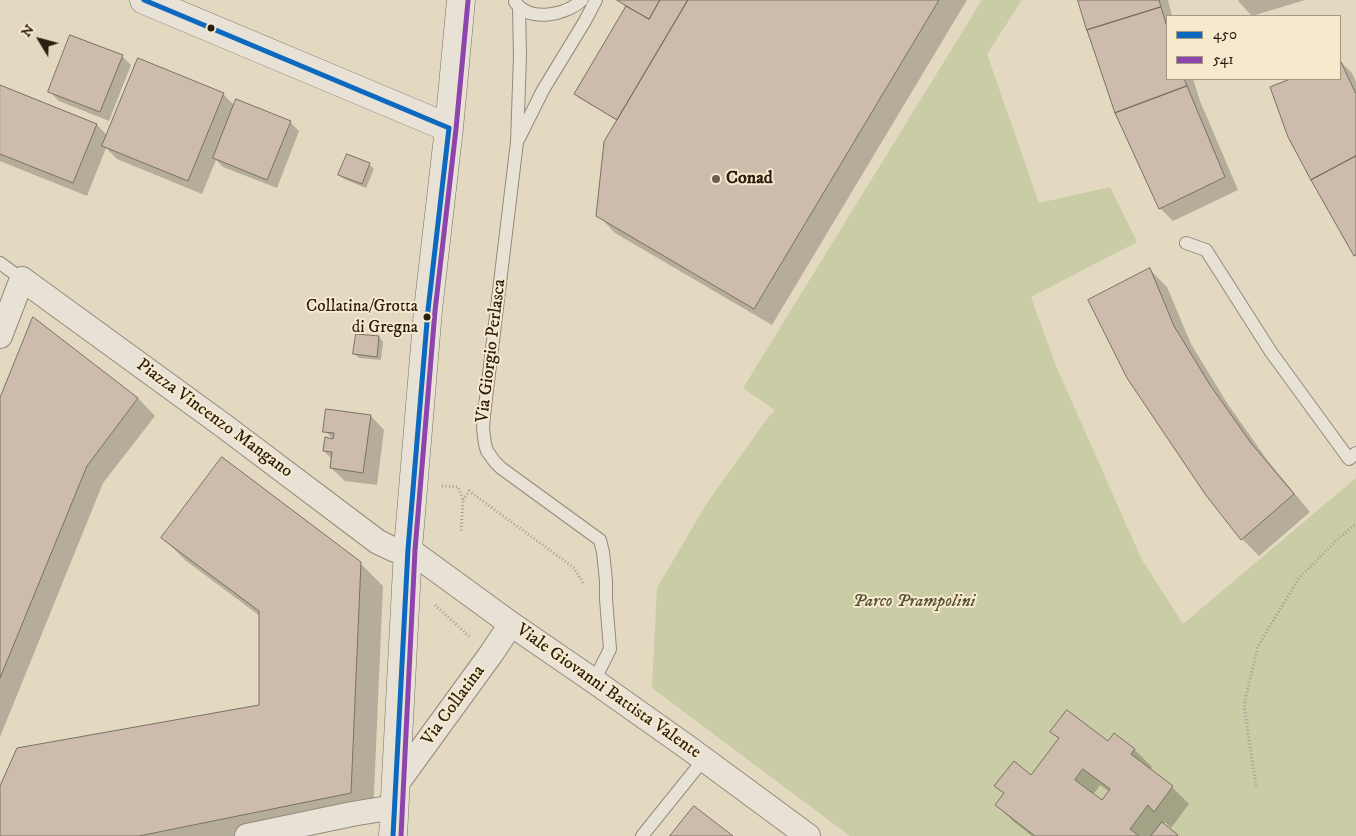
<!DOCTYPE html>
<style>
body{margin:0}
#map{position:relative;width:1356px;height:836px;overflow:hidden;background:#e3d8c0;font-family:"IM FELL DW Pica",serif}
canvas{display:block}
.legend{position:absolute;left:1166px;top:15px;width:175px;height:65px;box-sizing:border-box;background:#f6e9cd;border:1px solid #a49881;margin:0;padding:6px 9px;list-style:none;font-size:15px;color:#2a1e0e}
.legend li{display:flex;align-items:center;gap:10px;height:25px}
.legend b{width:25px;border:1px solid #a49881}
.north{position:absolute;left:15px;top:15px;width:50px;height:50px;-webkit-text-stroke:4px #f6e9cd;paint-order:stroke;rotate:307deg;font-size:14px;font-weight:700;line-height:20px;text-align:center;color:#2a1e0e}
.north::after{content:'';display:block;margin:auto;width:18px;height:22px;background:#2a1e0e;clip-path:polygon(50% 0,100% 100%,50% 72%,0 100%)}
</style>
<div id="map">
<canvas width="1356" height="836"></canvas>
<ul class="legend">
<li><b style="height:6px;background:#0c69bf"></b>450</li>
<li><b style="height:6px;background:#8e44ad"></b>541</li>
</ul>
<div class="north">N</div>
</div>
<script>
const ctx = document.querySelector('canvas').getContext('2d');
ctx.lineJoin = 'round';
function paint(path, color) { ctx.fillStyle = color; ctx.fill(path, 'evenodd'); }
function stroke(path, color, width, dash) { ctx.strokeStyle = color; ctx.lineWidth = width; ctx.lineCap = dash ? 'butt' : 'round'; ctx.setLineDash(dash || []); ctx.stroke(path); }
function drawText(font, color, halo, rows, align = 'center') {
  ctx.font = font + ' "IM FELL DW Pica",serif'; ctx.lineWidth = 4; ctx.setLineDash([]); ctx.textBaseline = 'middle'; ctx.strokeStyle = halo; ctx.fillStyle = color; for (const [text, x, y, turn = 0] of rows) {
    ctx.save(); ctx.translate(x, y); ctx.rotate((+turn || 0) * Math.PI / 180); ctx.textAlign = isNaN(turn) ? turn : align; if (halo) ctx.strokeText(text, 0, 0); ctx.fillText(text, 0, 0); ctx.restore();
  }
}
const green = new Path2D(`
 M 982,0 L 1022,0 L 987,54 L 1039,203 L 1110,187 L 1137,242 L 1031,297 L 1056,366 L 1141,558 L 1183,624 L 1356,478 L 1356,836 L 850,836 L 652,688 L 657,588 L 707,503 L 766,420 L 775,410 L 743,388 Z`);
const shadow = new Path2D(`
 M 619,0 L 967,0 L 772,325 L 615,233 L 598,215 L 618,121 L 579,98 L 575,94 L 626,8 Z
 M 1079,0 L 1168,0 L 1172,16 L 1167,16 L 1167,79 L 1193,79 L 1200,101 L 1238,190 L 1173,221 L 1160,208 Z
 M 1238,0 L 1305,0 L 1252,16 L 1239,2 Z
 M 122,56 L 131,65 L 109,121 L 59,101 L 50,92 Z
 M 138,60 L 223,94 L 235,106 L 290,122 L 299,131 L 277,188 L 223,167 L 216,160 L 202,194 L 117,159 L 106,148 L 87,196 L 0,161 L 0,87 L 97,125 L 107,135 Z
 M 1340,61 L 1352,73 L 1356,82 L 1356,257 L 1312,179 L 1272,87 L 1293,79 L 1340,79 Z
 M 347,156 L 370,165 L 374,169 L 366,188 L 344,179 L 340,175 Z
 M 1150,270 L 1167,287 L 1191,344 L 1227,403 L 1268,461 L 1310,512 L 1259,556 L 1242,539 Z
 M 379,337 L 383,342 L 381,360 L 359,358 L 355,354 Z
 M 138,398 L 155,416 L 103,483 L 0,737 L 0,402 Z
 M 327,411 L 371,416 L 384,430 L 377,485 L 345,481 L 331,468 L 332,459 L 324,451 L 334,440 L 325,431 Z
 M 163,538 L 360,563 L 383,586 L 373,815 L 271,836 L 0,836 L 0,789 L 260,706 L 260,616 L 185,560 Z
 M 1052,732 L 1108,742 L 1114,735 L 1135,750 L 1152,767 L 1150,770 L 1172,787 L 1189,804 L 1171,828 L 1165,822 L 1163,825 L 1177,836 L 1032,836 L 1014,822 L 997,805 L 1005,795 L 996,786 L 1032,776 L 1059,739 ZM 1100,785 L 1110,792 L 1103,802 L 1093,795 Z`);
const building = new Path2D(`
 M 617,0 L 660,0 L 649,19 Z
 M 660,0 L 688,0 L 617,120 L 574,94 L 626,6 L 649,19 Z
 M 688,0 L 939,0 L 754,309 L 596,216 L 604,142 Z
 M 1078,0 L 1159,0 L 1161,7 L 1087,30 Z
 M 1161,7 L 1167,27 L 1167,79 L 1184,79 L 1187,86 L 1115,113 L 1087,30 Z
 M 70,35 L 123,55 L 100,112 L 48,92 Z
 M 138,58 L 224,93 L 188,181 L 102,146 Z
 M 1340,60 L 1356,94 L 1356,156 L 1311,180 L 1288,137 L 1270,87 L 1290,79 L 1340,79 Z
 M 0,85 L 97,124 L 73,183 L 0,154 Z
 M 1187,86 L 1225,177 L 1159,209 L 1115,113 Z
 M 236,99 L 291,121 L 267,180 L 213,158 Z
 M 347,154 L 370,163 L 362,184 L 338,175 Z
 M 1356,156 L 1356,255 L 1354,256 L 1311,180 Z
 M 1150,268 L 1174,326 L 1210,385 L 1251,443 L 1294,494 L 1241,540 L 1205,494 L 1127,378 L 1088,300 Z
 M 33,317 L 138,398 L 87,466 L 0,678 L 0,398 Z
 M 356,334 L 379,336 L 377,357 L 353,354 Z
 M 326,409 L 371,415 L 363,473 L 330,468 L 332,452 L 323,451 L 325,437 L 333,439 L 334,433 L 323,432 Z
 M 222,457 L 361,562 L 351,793 L 139,836 L 0,836 L 0,786 L 17,748 L 259,705 L 259,611 L 161,538 Z
 M 1067,710 L 1108,741 L 1114,733 L 1135,749 L 1131,754 L 1173,786 L 1154,812 L 1148,805 L 1130,829 L 1139,836 L 1035,836 L 995,805 L 1004,793 L 994,786 L 1014,761 L 1031,775 L 1059,738 L 1050,732 ZM 1083,769 L 1110,789 L 1102,800 L 1075,780 Z
 M 694,806 L 733,836 L 670,836 Z
 M 1162,822 L 1178,835 L 1177,836 L 1151,836 Z`);
const path = new Path2D(`
 M 442,486 L 458,487 L 463,500 L 461,532
 M 463,500 L 469,491 L 573,567 L 584,584
 M 435,605 L 471,638
 M 1256,786 L 1244,705 L 1258,646 L 1299,578 L 1340,537 L 1356,524`);
const lane = new Path2D(`
 M 515,2 C 530,23 566,15 582,0
 M 519,7 L 520,56 L 517,142 L 484,415 L 483,429 L 485,444 L 487,451 L 495,462 L 501,468 L 600,540 L 603,552 L 606,581 L 606,599 L 610,649 L 594,681
 M 519,138 L 543,90 L 585,21 L 596,0
 M 1186,243 L 1206,250 L 1271,352 L 1349,459 L 1356,453
 M 0,263 L 22,279
 M 642,836 L 704,759`);
const street = new Path2D(`
 M 0,336 L 22,279 L 224,426 L 378,542 L 395,550 L 408,549 L 511,624 L 594,681 L 690,749 L 808,836
 M 395,786 L 491,654 L 511,624
 M 247,836 L 352,814 L 394,807`);
const secondary = new Path2D(`
 M 144,0 L 449,128
 M 393,836 L 408,549 L 428,310 L 449,128 L 461,0`);
const bus1 = new Path2D(`
 M 144,0 L 449,128
 M 393,836 L 408,549 L 428,310 L 449,128`);
const bus2 = new Path2D(`
 M 401,836 L 415,550 L 435,311 L 456,129 L 468,1`);
const markers = [
 [211,28,4.5,"#2a1e0e"],
 [716,179,5,"#6b5f4c"],
 [427,317,4.5,"#2a1e0e"]
];
const busNames = [
 ["Collatina/Grotta",418,307],
 ["di Gregna",418,328]
];
const poiNames = [
 ["Conad",726,179]
];
const streetNames = [
 ["Via Giorgio Perlasca",492,351,-83],
 ["Piazza Vincenzo Mangano",214,419,36],
 ["Viale Giovanni Battista Valente",608,692,35],
 ["Via Collatina",454,706,-54]
];
const parkNames = [
 ["Parco Prampolini",914,602]
];
paint(green, '#cacca6');
paint(shadow, '#0003');
paint(building, '#cdbcab');
stroke(building, '#787163', 1);
stroke(lane, '#928a7b', 14);
stroke(street, '#928a7b', 26);
stroke(secondary, '#787163', 29);
stroke(path, '#a49e94', 3, [1, 2.5]);
stroke(lane, '#e8e2d6', 12);
stroke(street, '#e8e2d6', 24);
stroke(secondary, '#e8e2d6', 28);
stroke(bus1, '#0c69bf', 5);
stroke(bus2, '#8e44ad', 5);
for (const [x, y, r, color] of markers) { const dot = new Path2D(); dot.arc(x, y, r, 0, 2 * Math.PI); ctx.fillStyle = color; ctx.fill(dot); stroke(dot, '#f6e9cd', 2); }
drawText('17px', '#2a1e0e', '#f6e9cd', busNames, 'right');
drawText('bold 18px', '#2a1e0e', '#f6e9cd', poiNames, 'left');
drawText('18px', '#2a1e0e', '#f6e9cd', streetNames);
drawText('italic 18px', '#544f35', '#f6e9cd', parkNames);
</script>
